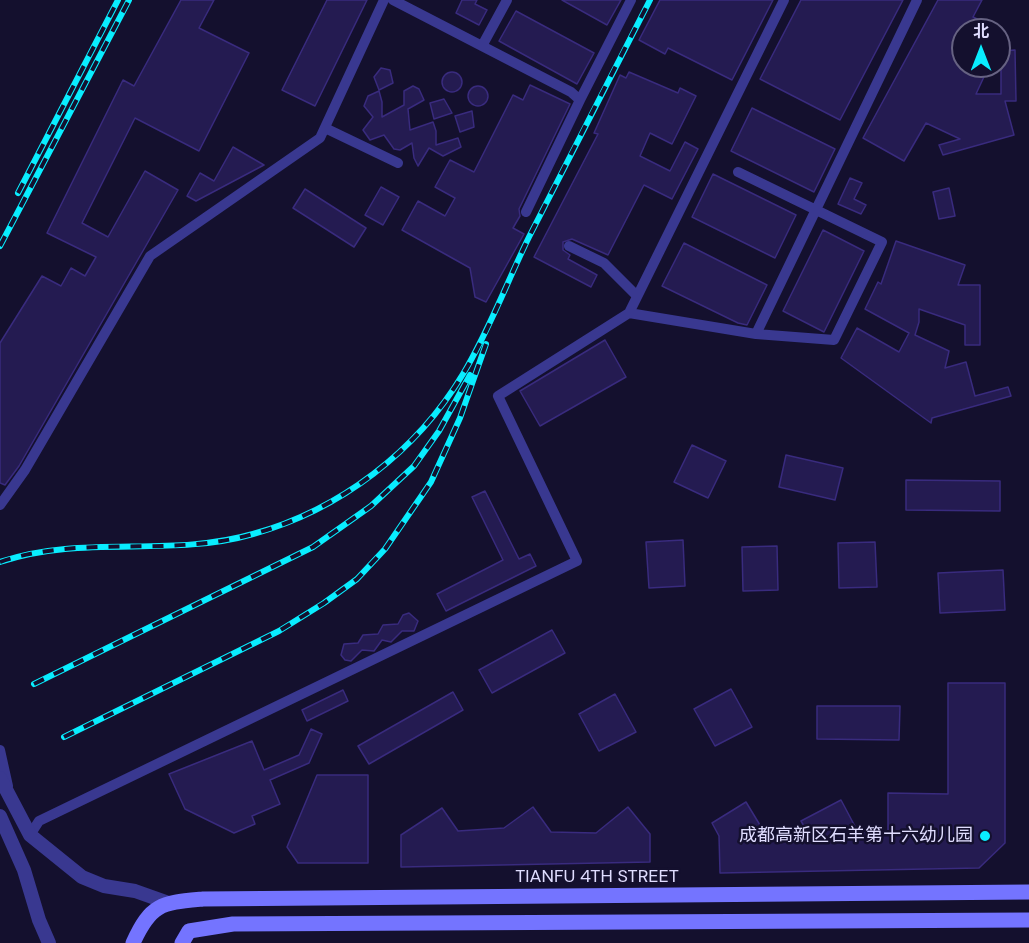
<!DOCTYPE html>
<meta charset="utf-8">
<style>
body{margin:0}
#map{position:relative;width:1029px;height:943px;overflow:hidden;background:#14102e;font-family:"DM Sans","Noto Sans SC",sans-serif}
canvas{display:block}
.north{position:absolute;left:951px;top:18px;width:60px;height:60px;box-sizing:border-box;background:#14102e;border:2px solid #666282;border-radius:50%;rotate:0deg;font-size:16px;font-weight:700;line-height:24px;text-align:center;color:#e0ddff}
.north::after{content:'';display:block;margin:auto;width:21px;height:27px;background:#09edff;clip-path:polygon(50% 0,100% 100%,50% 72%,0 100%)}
</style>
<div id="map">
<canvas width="1029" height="943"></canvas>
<div class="north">北</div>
</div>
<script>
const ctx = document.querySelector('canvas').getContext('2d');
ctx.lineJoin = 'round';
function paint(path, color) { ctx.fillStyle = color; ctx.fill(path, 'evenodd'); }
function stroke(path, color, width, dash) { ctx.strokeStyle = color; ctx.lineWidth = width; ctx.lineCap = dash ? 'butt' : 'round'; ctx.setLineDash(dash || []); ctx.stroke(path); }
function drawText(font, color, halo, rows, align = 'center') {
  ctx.font = font + ' "DM Sans","Noto Sans SC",sans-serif'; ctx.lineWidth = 5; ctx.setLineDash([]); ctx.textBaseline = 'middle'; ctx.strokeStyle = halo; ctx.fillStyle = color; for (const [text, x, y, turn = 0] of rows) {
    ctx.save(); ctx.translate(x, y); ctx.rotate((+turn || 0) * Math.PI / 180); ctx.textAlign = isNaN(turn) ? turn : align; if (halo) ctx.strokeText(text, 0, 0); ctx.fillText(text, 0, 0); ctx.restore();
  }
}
const building = new Path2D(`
 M 181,0 L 214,0 L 199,28 L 249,53 L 199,151 L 135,118 L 82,223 L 108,237 L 145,171 L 178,190 L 19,466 L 5,485 L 0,483 L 0,343 L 42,276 L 61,286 L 71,268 L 85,276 L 96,257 L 47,233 L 123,80 L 134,86 Z
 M 327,0 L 367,0 L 315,106 L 282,90 Z
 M 462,0 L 477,0 L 475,4 L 487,10 L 479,25 L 456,13 Z
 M 562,0 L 621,0 L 607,25 Z
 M 660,0 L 773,0 L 732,80 L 668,48 L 665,54 L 639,40 Z
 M 801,0 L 903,0 L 840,120 L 760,79 Z
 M 938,0 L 982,0 L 973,17 L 1000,30 L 963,30 L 963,66 L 989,66 L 976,94 L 1001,94 L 1001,51 L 1015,50 L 1016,101 L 1005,101 L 1014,135 L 943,155 L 939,145 L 960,139 L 926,123 L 904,161 L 863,138 Z
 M 516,11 L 594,53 L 577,84 L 499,41 Z
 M 381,68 L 390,70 L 393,83 L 379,90 L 374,77 Z
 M 629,72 L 678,93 L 680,88 L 696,96 L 672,144 L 650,133 L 640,156 L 670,171 L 685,142 L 698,149 L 672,199 L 644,185 L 608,255 L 572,239 L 563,242 L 563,250 L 570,255 L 568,259 L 597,275 L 591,287 L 534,257 L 598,134 L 594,133 L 620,75 L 626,78 Z
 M442 82a10 10 0 1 1 20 0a10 10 0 1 1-20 0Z
 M 530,85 L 570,104 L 519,209 L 520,216 L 513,228 L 524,234 L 486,302 L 475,297 L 470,268 L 402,230 L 418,201 L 445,216 L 455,198 L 435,187 L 450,160 L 474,172 L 513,95 L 523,100 Z
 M 413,86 L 419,89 L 424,100 L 408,109 L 410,130 L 433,122 L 436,131 L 436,145 L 458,138 L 461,147 L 443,156 L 429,148 L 418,166 L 414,158 L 412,143 L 400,150 L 394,149 L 384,135 L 370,140 L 363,130 L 373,117 L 364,106 L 368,96 L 379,91 L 382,102 L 382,117 L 404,105 L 404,91 Z
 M468 96a10 10 0 1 1 20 0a10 10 0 1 1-20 0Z
 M 444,99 L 452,113 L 434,119 L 430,103 Z
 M 752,108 L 835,149 L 814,192 L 731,151 Z
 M 472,111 L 474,127 L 460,132 L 455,116 Z
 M 233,147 L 264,165 L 196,201 L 187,196 L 200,173 L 214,181 Z
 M 713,174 L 796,215 L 775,258 L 692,217 Z
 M 850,178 L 862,183 L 854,199 L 866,205 L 861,214 L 838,204 Z
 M 381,187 L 399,197 L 383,225 L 365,215 Z
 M 949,188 L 955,216 L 939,219 L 933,192 Z
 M 305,189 L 366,228 L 354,247 L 293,208 Z
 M 823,230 L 864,251 L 824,332 L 783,311 Z
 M 896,241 L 965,265 L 958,285 L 980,285 L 980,345 L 965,345 L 965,325 L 919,309 L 919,322 L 915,335 L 949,351 L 945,368 L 966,362 L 975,396 L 1008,387 L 1011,396 L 932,418 L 931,423 L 841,358 L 857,328 L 899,352 L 909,333 L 865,309 L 878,282 L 881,284 Z
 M 684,243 L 767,285 L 747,325 L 738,323 L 662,286 Z
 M 605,340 L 626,377 L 540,426 L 520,391 Z
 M 692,445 L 726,461 L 708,498 L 674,482 Z
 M 786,455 L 843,468 L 835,500 L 779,487 Z
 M 906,480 L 1000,481 L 1000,511 L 906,510 Z
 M 485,491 L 519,559 L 530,554 L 536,566 L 446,611 L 437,594 L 503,560 L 472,497 Z
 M 683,540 L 685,586 L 649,588 L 646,542 Z
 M 875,542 L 877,587 L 839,588 L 838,543 Z
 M 777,546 L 778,590 L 743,591 L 742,547 Z
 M 1003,570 L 1005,610 L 940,613 L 938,573 Z
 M 409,613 L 418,621 L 414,631 L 402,631 L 391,642 L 382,640 L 374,651 L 362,650 L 351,661 L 345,660 L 341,655 L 344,644 L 358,643 L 363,635 L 378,634 L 383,625 L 398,624 L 403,615 Z
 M 552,630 L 565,653 L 492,693 L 479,670 Z
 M 948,683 L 1005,683 L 1005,843 L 979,868 L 720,873 L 719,836 L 712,823 L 746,802 L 766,835 L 808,833 L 801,821 L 841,800 L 858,832 L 888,832 L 888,793 L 948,794 Z
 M 731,689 L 752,727 L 715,746 L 694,709 Z
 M 343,690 L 348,701 L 307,721 L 302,710 Z
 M 453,692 L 463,710 L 369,764 L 358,746 Z
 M 615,694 L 636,732 L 599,751 L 579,714 Z
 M 817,706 L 900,706 L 899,740 L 817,739 Z
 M 311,729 L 322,734 L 309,763 L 270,780 L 280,804 L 252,816 L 255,824 L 234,833 L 185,809 L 169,774 L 252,741 L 264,770 L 299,755 Z
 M 317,775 L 368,775 L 368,863 L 298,863 L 287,847 Z
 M 533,807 L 551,832 L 596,833 L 628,807 L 650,834 L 650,862 L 401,867 L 401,835 L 442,808 L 458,831 L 504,828 Z`);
const minor = new Path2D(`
 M 393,0 L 571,92 L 580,100 L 526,212
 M 482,46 L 507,0
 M 580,100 L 631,0
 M 325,128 L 398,163
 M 738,172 L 882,242 L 834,340 L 756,334
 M 569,246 L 604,263 L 637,296
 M 629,313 L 756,334 L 917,0
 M 0,505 L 25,470 L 150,256 L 320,138 L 384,0
 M 0,750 L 8,786
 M 30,835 L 39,821 L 577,561 L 498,396 L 629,313 L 784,0`);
const tertiary = new Path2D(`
 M 0,778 L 30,835 L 82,877 L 104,886 L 135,891 L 166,902
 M 0,816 L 24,870 L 39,920 L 49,943`);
const secondary = new Path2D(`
 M 133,943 C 151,903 162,903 203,899 L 1029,892
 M 182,943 L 189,931 L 233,924 L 1029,920`);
const rail = new Path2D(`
 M 18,193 L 118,0
 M 0,246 L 129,0
 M 0,562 C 82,534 170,558 253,534 C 340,510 417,451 463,374 C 489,331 507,282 529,237 C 569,158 609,79 650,0
 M 34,684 L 313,547 L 371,506 L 414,466 L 439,431 L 470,375
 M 64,737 L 279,631 L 324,603 L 357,579 L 385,549 L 431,482 L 460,418 L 486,344`);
const markers = [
 [985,836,6,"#09edff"]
];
const poiNames = [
 ["成都高新区石羊第十六幼儿园",973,836]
];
const streetNames = [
 ["TIANFU 4TH STREET",597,877]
];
paint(building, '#241b51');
stroke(building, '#392b7e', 1.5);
stroke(minor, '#393890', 10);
stroke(tertiary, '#393890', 14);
stroke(secondary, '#7474ff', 15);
stroke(rail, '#09edff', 6);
stroke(rail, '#14102e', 4, [11]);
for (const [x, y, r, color] of markers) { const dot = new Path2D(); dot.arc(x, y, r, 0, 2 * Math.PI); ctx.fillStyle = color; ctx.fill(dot); stroke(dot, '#14102e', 2); }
drawText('18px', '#e0ddff', '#14102e', poiNames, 'right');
drawText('18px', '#e0ddff', '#14102e', streetNames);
</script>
